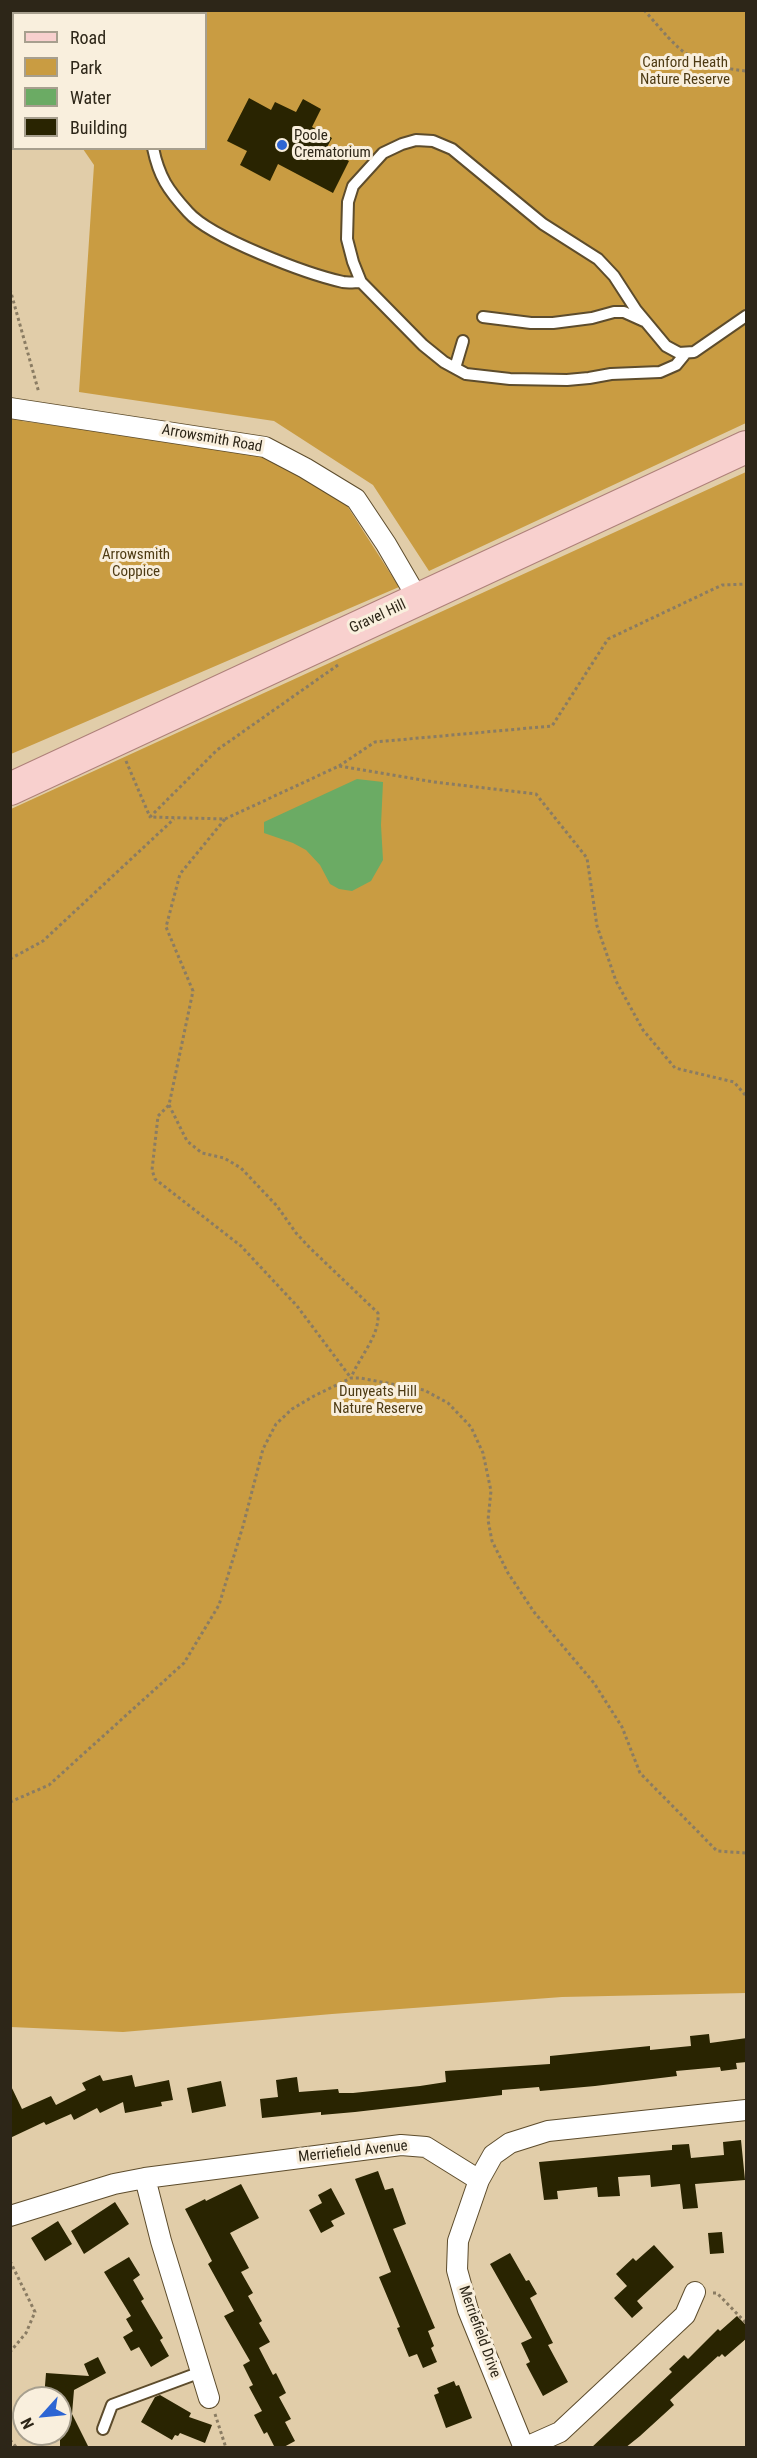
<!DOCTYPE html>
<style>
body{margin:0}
#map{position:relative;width:757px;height:2458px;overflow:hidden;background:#e1cda9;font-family:"Roboto Condensed",sans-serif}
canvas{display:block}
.frame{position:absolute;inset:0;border:12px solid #2d2618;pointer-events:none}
.legend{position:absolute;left:12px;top:12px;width:195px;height:138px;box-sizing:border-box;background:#f9efdd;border:2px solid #a79f8e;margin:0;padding:8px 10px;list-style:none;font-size:18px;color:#2d2618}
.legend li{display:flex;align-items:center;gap:12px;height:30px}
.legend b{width:30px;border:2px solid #a79f8e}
.north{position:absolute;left:12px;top:2386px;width:60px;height:60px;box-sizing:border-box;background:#f9efdd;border:2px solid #a79f8e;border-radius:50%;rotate:243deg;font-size:16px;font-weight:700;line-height:24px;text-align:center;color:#2d2618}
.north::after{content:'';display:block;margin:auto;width:21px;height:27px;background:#2d65d3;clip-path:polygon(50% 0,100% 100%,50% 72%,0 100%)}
</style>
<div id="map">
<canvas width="757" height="2458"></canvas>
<div class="frame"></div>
<ul class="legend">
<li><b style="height:8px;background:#f8d0ce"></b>Road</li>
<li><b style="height:16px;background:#c99c42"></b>Park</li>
<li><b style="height:16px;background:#6bab64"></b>Water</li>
<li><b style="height:16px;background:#292401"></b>Building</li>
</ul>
<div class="north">N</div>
</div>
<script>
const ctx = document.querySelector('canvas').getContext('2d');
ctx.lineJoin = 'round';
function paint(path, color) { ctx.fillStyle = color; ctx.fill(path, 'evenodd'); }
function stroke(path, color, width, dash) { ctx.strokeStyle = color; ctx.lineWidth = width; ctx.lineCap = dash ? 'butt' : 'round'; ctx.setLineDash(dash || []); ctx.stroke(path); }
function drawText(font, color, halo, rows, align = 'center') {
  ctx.font = font + ' "Roboto Condensed",sans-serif'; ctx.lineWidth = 6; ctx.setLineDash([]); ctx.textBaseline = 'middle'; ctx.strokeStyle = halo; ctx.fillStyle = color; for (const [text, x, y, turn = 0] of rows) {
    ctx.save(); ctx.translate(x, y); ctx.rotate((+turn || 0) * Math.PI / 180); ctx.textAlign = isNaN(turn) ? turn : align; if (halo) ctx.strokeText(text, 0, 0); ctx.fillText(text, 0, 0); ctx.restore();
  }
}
const green = new Path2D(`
 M 10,11 L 746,11 L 746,423 L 429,571 L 373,485 L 274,421 L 79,392 L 94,165 L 83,149 L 206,148 L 206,14 L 14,14 L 13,46 L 11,42 Z
 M 10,396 L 22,421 L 170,441 L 271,458 L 346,504 L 399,587 L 11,754 Z
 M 746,472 L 746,1993 L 562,1997 L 332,2014 L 123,2032 L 11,2027 L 11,809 Z`);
const water = new Path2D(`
 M 357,779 L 383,782 L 381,825 L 383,860 L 371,881 L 352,891 L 339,889 L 330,884 L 320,865 L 306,850 L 293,843 L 264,833 L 264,822 Z`);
const building = new Path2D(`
 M 249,98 L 271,110 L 275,102 L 296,112 L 303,99 L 321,109 L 312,127 L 332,138 L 326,149 L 349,161 L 333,193 L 278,164 L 270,181 L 240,165 L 247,151 L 227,141 Z
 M 709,2034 L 710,2043 L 747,2038 L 747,2062 L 736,2063 L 737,2069 L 721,2071 L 720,2067 L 676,2071 L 677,2076 L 595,2086 L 540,2091 L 539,2087 L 502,2090 L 502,2095 L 355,2112 L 321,2115 L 321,2112 L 262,2118 L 260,2099 L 278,2097 L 276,2080 L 297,2077 L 299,2092 L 338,2089 L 339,2093 L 353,2093 L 420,2086 L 446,2082 L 445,2071 L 550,2064 L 550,2056 L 650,2046 L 650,2050 L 691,2046 L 690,2036 Z
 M 100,2075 L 103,2081 L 132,2075 L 135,2087 L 169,2080 L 173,2100 L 161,2102 L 162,2106 L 125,2113 L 123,2102 L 100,2113 L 97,2108 L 74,2120 L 71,2114 L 46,2125 L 44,2122 L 10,2138 L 10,2084 L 22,2109 L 51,2096 L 56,2105 L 86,2090 L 82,2083 Z
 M 221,2081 L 226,2106 L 192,2113 L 187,2088 Z
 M 741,2140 L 745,2180 L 695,2184 L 698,2208 L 683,2209 L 680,2184 L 651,2187 L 650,2175 L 618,2177 L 620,2196 L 598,2197 L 597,2187 L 557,2191 L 558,2199 L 544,2200 L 539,2162 L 672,2150 L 672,2145 L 689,2144 L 691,2158 L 724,2155 L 723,2142 Z
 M 378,2171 L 385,2190 L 393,2188 L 406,2224 L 393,2229 L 435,2328 L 428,2331 L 434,2346 L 431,2348 L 437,2362 L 423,2368 L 417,2354 L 409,2357 L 397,2328 L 400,2327 L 379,2277 L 391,2272 L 355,2179 Z
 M 241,2184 L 259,2218 L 230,2233 L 249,2268 L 241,2272 L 253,2293 L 248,2296 L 262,2321 L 259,2323 L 270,2342 L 259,2348 L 273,2375 L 276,2373 L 286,2393 L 279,2397 L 291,2419 L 285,2422 L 295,2441 L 282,2448 L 275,2448 L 267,2432 L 264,2434 L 254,2415 L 262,2411 L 249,2387 L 253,2385 L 243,2365 L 250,2361 L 224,2316 L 234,2311 L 208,2264 L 212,2261 L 185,2209 L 205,2199 L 206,2201 Z
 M 331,2188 L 345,2214 L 331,2221 L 334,2226 L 321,2233 L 309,2210 L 322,2203 L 318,2195 Z
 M 115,2202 L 129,2224 L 84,2254 L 71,2231 Z
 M 58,2221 L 72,2244 L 45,2261 L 31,2238 Z
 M 722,2232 L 724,2253 L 710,2254 L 708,2233 Z
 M 654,2245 L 674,2267 L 637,2301 L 643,2308 L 632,2318 L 614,2298 L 627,2286 L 616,2274 L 633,2258 L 636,2261 Z
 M 510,2253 L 526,2281 L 529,2280 L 537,2294 L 530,2298 L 553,2343 L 548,2345 L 568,2382 L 543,2396 L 526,2364 L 530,2362 L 521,2343 L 532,2338 L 490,2264 Z
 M 129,2257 L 140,2275 L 133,2280 L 144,2299 L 141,2301 L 163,2338 L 160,2340 L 169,2356 L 151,2367 L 139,2347 L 131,2351 L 123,2337 L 133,2331 L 126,2319 L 131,2316 L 104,2272 Z
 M 737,2316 L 747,2326 L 747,2338 L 725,2357 L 722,2354 L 719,2357 L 718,2356 L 670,2400 L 674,2405 L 640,2436 L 625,2448 L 591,2448 L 672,2372 L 669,2369 L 684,2355 L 688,2359 L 718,2329 L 720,2331 Z
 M 98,2357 L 106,2373 L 74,2390 L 72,2414 L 89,2448 L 60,2448 L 60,2398 L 44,2398 L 46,2373 L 89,2376 L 84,2364 Z
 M 454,2381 L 456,2386 L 459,2385 L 472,2418 L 446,2428 L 434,2395 L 439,2393 L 437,2388 Z
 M 160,2395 L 191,2413 L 189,2417 L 212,2425 L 205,2443 L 180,2433 L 178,2436 L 175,2435 L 172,2440 L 141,2422 L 155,2397 Z`);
const path = new Path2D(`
 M 644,10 C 683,54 686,64 746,71
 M 10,289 L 39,393
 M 338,665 L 217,750 L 150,817 L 225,819 L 180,874 L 166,927 L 193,991 L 169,1105 L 158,1116 L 152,1170 L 155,1179 L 241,1246 L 297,1306 L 351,1378
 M 126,761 L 150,817
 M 339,766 L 375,742 L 552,726 L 608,639 L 722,585 L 746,584
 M 225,819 L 339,766 L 434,782 L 536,794 L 587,858 L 597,926 L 616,981 L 643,1030 L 675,1068 L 734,1082 L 746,1096
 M 10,959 L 43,941 L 174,819
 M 169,1105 L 187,1141 L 202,1153 L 224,1158 L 241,1168 L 277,1206 L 296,1233 L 310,1248 L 378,1313 C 380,1336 359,1357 351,1378
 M 10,1802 L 49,1785 L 184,1663 L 219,1605 L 243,1526 L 263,1449 L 276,1424 L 292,1409 L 314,1396 L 351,1378 L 360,1378 L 424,1390 L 448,1403 L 471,1427 L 483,1453 L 491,1491 L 488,1520 L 492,1541 L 508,1573 L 534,1612 L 594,1683 L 622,1727 L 640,1773 L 717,1851 L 746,1853
 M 10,2261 L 35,2312 L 26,2333 L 10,2352
 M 713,2293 L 717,2293 L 746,2323
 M 215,2414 L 226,2448
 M 10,2440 L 17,2448`);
const lane = new Path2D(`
 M 153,148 C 159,177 168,190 188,212 C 211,238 307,274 343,282 C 349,283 355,282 361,282
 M 483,317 L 531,323 L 553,323 L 592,318 L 614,312 L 624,312 L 644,321
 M 685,354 L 676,365 L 660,372 L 611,374 L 589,378 L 567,380 L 510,379 L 466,374 L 444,362 L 423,345 L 361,282 L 353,262 L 347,239 L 348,202 L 353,186 L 383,153 L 402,144 L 416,140 L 433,141 L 452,149 L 543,224 L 598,259 L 614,276 L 636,310 L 666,346 L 679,353 L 694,352 L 746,316
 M 455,368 L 463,341
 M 103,2429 L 112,2405 L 201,2372`);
const street = new Path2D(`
 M 10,408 L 265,447 L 305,468 L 356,499 L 386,544 L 418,599
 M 145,2178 L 161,2241 L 209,2398
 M 10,2216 L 114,2184 L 145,2178 L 401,2145 L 426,2147 L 479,2180
 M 524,2448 L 468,2310 L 457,2270 L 458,2241 L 479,2180 L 493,2155 L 510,2143 L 548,2131 L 746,2110
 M 524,2448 L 560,2432 L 685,2315 L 695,2292`);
const primary = new Path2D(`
 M 10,789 L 746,447`);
const markers = [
 [282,145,6,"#2d65d3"]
];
const parkNames = [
 ["Canford Heath",685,63],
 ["Nature Reserve",685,80],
 ["Arrowsmith",136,555],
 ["Coppice",136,572],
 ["Dunyeats Hill",378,1392],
 ["Nature Reserve",378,1409]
];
const poiNames = [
 ["Poole",294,136],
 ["Crematorium",294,153]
];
const streetNames = [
 ["Arrowsmith Road",212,439,10],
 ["Gravel Hill",378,617,-25],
 ["Merriefield Avenue",353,2152,-6],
 ["Merriefield Drive",479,2332,70]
];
paint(green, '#c99c42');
paint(water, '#6bab64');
paint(building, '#292401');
stroke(lane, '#5d4c2c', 14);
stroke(street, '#5d4c2c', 22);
stroke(primary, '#ae8079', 34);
stroke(path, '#8a7c63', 3, [3, 3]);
stroke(lane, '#fff', 10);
stroke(street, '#fff', 20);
stroke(primary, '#f8d0ce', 32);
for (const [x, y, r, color] of markers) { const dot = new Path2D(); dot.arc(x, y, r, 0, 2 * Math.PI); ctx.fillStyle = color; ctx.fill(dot); stroke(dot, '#f9efdd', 2); }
drawText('15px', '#4e3b14', '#f9efdd', parkNames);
drawText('15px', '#2d2618', '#f9efdd', poiNames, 'left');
drawText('15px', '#2d2618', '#f9efdd', streetNames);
</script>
